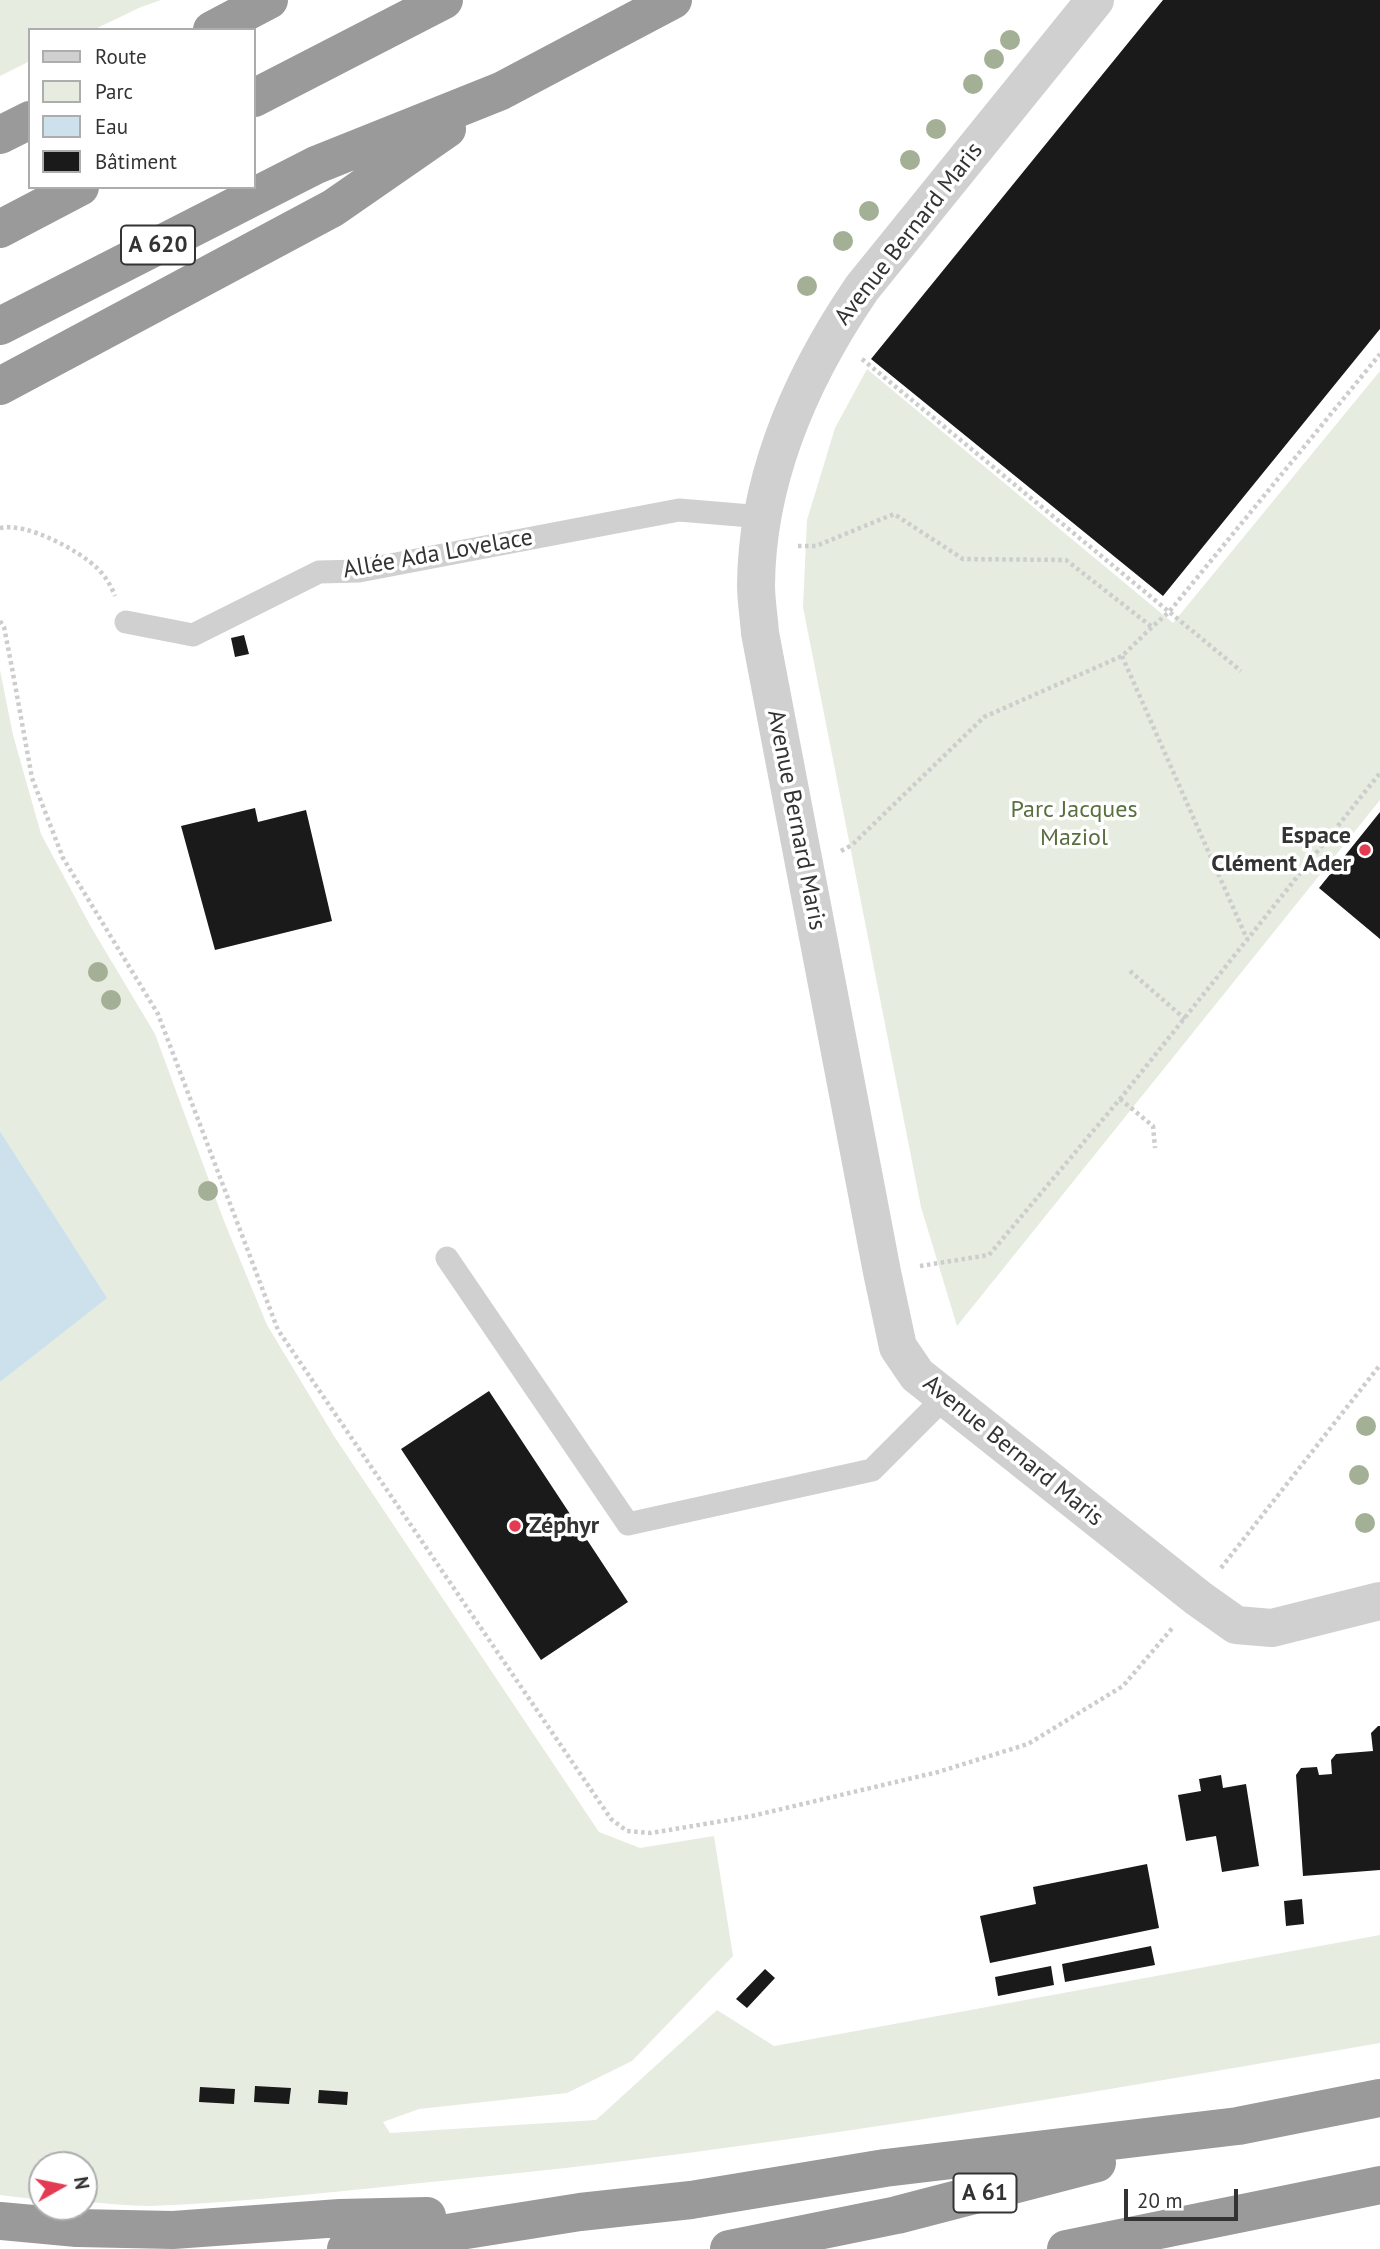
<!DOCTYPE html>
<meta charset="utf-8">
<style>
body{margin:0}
#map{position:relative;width:1380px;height:2249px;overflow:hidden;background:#fff;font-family:"PT Sans",sans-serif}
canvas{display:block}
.legend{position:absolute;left:28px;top:28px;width:228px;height:161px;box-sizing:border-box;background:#fff;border:2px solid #adadad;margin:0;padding:9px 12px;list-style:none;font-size:21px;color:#333}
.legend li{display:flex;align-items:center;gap:14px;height:35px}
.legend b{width:35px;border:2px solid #adadad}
.north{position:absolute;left:28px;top:2151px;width:70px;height:70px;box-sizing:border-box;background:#fff;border:2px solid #adadad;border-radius:50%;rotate:81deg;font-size:19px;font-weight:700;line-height:28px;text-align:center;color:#333}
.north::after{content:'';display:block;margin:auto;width:24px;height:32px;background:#e33b52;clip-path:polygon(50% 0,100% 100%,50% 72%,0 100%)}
.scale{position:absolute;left:1124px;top:2189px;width:114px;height:32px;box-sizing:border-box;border:4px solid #333;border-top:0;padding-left:9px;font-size:21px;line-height:24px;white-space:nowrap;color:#333;-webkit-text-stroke:5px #fff;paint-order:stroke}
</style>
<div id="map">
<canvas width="1380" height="2249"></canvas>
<ul class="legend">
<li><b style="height:9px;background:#d0d0d0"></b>Route</li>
<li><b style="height:19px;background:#e6ecdf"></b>Parc</li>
<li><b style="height:19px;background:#cce1eb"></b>Eau</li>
<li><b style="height:19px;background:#1a1a1a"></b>Bâtiment</li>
</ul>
<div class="north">N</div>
<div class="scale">20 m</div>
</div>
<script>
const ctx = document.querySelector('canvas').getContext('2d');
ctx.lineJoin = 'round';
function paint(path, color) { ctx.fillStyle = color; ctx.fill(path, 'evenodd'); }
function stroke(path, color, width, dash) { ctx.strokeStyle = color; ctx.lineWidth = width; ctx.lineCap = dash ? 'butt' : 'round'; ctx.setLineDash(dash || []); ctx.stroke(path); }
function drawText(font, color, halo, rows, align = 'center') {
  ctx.font = font + ' "PT Sans",sans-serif'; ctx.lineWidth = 7; ctx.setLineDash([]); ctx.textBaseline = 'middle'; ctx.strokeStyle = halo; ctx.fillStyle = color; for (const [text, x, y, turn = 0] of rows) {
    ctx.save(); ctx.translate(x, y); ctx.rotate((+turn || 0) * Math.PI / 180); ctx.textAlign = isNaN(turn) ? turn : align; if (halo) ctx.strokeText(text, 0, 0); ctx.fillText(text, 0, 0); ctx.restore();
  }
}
const green = new Path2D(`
 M 0,0 L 161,0 L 141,7 L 93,30 L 30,30 L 30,61 L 0,76 Z
 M 867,369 L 1173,623 L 1380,371 L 1380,800 L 957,1326 L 921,1207 L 803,607 L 807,520 L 835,428 Z
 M 0,670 L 13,735 L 41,834 L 91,927 L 155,1034 L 224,1221 L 267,1325 L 334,1436 L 599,1832 L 640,1848 L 714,1836 L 733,1956 L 632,2061 L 567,2093 L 419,2109 L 383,2122 L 390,2133 L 596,2120 L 717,2010 L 774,2046 L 1380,1935 L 1380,2043 C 1071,2096 763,2150 451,2180 C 351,2190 250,2202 150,2206 C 128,2206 106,2203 84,2202 L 84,2165 L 42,2165 L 42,2200 L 0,2195 L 0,1382 L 106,1297 L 0,1131 Z`);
const water = new Path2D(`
 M 0,1131 L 107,1298 L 0,1382 Z`);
const building = new Path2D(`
 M 1163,0 L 1380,0 L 1380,329 L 1163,596 L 871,359 Z
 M 244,635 L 249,654 L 235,657 L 231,638 Z
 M 255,808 L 258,822 L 306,810 L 332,921 L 215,950 L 181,826 Z
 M 1380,812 L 1380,939 L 1319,888 Z
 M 489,1391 L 628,1602 L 541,1660 L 401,1449 Z
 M 1378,1726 L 1380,1726 L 1380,1870 L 1303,1876 L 1296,1775 L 1301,1768 L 1317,1767 L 1319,1775 L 1332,1774 L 1331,1760 L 1336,1754 L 1373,1751 L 1371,1733 Z
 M 1221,1775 L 1223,1788 L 1246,1784 L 1259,1866 L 1222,1872 L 1216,1836 L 1186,1841 L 1178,1795 L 1201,1791 L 1199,1779 Z
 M 1147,1864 L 1159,1928 L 990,1963 L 980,1916 L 1036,1904 L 1033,1887 Z
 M 1302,1899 L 1304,1924 L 1286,1926 L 1284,1901 Z
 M 1151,1946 L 1155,1965 L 1065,1982 L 1062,1964 Z
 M 1051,1966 L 1054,1985 L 998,1996 L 995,1977 Z
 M 765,1969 L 775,1978 L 747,2008 L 736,1999 Z
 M 255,2086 L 291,2088 L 289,2104 L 254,2102 Z
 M 200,2087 L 235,2089 L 234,2104 L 199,2102 Z
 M 319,2090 L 348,2092 L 347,2105 L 318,2103 Z`);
const path = new Path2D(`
 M 862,359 L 1241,671
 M 0,528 C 26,522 79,550 98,569 C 106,577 111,586 115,596
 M 798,546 L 816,546 L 894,514 L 963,559 L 1066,560 L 1152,627
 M 0,621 L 4,627 L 12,668 L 32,778 L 63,858 L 158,1014 L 278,1330 L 611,1819 L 627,1831 L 651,1833 L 752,1816 L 938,1772 L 1028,1744 L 1123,1686 L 1174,1626
 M 1122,656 L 1247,939
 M 841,851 L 852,845 L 984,717 L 1122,656 L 1152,627 L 1169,612 L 1380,354
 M 1130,971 L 1185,1019
 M 1120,1099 L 1153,1126 L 1155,1148
 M 920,1266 L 989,1255 L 1120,1099 L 1380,773
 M 1221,1568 L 1380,1365`);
const lane = new Path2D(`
 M 126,622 L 193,635 L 319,572 L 359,571 L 679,510 L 763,517
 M 447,1258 L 628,1524 L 872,1470 L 945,1397`);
const street = new Path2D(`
 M 1095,0 L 862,288 C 802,376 757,476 756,585 C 756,601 759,617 760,633 L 882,1272 L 898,1347 L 917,1375 L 1198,1598 L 1236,1625 L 1272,1628 L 1380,1601`);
const highway = new Path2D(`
 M 212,30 L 269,0
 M 254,98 L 444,0
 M 0,135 L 30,120
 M 0,229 L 80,187
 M 0,326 L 316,165 L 501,91 L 673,0
 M 0,386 L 333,208 L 447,129
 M 0,2221 L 77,2228 L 173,2230 L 340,2218 L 427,2216
 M 346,2249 L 580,2212 L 691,2200 L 885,2168 L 1238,2126 L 1380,2098
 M 729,2249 L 897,2215 L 1097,2163
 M 1066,2249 L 1380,2185`);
const trees = [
 [1010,40],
 [994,59],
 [973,84],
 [936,129],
 [910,160],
 [869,211],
 [843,241],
 [807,286],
 [98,972],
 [111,1000],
 [208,1191],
 [1366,1426],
 [1359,1475],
 [1365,1523]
];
const markers = [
 [1365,850,7,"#e33b52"],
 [515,1526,7,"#e33b52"]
];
const shields = [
 [158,245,74],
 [985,2193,63]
];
const shieldNames = [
 ["A 620",158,245],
 ["A 61",985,2193]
];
const streetNames = [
 ["Avenue Bernard Maris",909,234,-52],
 ["Allée Ada Lovelace",438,554,-10],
 ["Avenue Bernard Maris",796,820,79],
 ["Avenue Bernard Maris",1013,1451,39]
];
const parkNames = [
 ["Parc Jacques",1074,810],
 ["Maziol",1074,838]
];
const poiNames = [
 ["Espace",1351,836],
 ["Clément Ader",1351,864],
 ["Zéphyr",529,1526,"left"]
];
paint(green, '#e6ecdf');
paint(water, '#cce1eb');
paint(building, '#1a1a1a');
stroke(path, '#cdcdcd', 4.5, [3.5, 3.5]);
stroke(lane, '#d0d0d0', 23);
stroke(street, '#d0d0d0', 38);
stroke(highway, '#9a9a9a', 38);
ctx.fillStyle = '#a4b095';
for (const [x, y] of trees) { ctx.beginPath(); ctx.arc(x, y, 10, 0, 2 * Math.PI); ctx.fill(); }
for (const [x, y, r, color] of markers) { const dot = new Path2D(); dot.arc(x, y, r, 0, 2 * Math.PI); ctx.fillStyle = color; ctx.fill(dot); stroke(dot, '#fff', 2.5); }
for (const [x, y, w] of shields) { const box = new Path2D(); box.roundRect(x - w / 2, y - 19.5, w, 39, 5); ctx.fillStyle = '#fff'; ctx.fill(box); stroke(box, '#333', 2); }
drawText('bold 23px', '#333', null, shieldNames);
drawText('24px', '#333', '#fff', streetNames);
drawText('24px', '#596f3f', '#fff', parkNames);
drawText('bold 24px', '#333', '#fff', poiNames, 'right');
</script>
